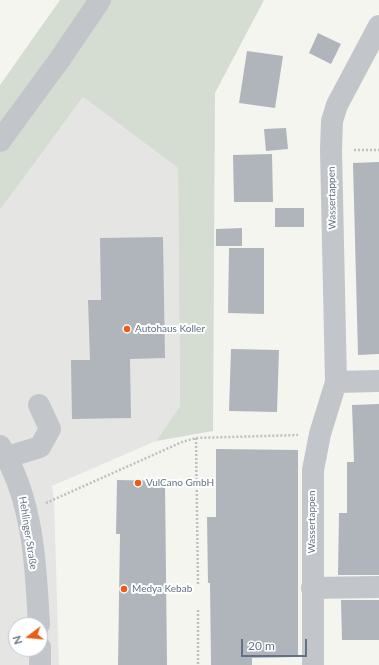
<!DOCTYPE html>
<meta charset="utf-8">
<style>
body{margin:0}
#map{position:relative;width:379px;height:665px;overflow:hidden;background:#f5f5f0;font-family:Lato,sans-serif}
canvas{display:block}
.north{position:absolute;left:8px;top:617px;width:40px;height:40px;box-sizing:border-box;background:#fff;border:1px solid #c0c7cd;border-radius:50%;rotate:254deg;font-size:11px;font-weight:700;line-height:16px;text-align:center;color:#627283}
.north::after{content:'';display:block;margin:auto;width:14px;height:18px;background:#ed5b18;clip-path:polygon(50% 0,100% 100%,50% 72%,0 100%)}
.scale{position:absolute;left:241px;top:639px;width:66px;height:18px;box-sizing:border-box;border:2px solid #627283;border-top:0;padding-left:5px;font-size:12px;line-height:14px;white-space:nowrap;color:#627283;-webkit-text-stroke:3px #fff;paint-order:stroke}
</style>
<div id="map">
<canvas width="379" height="665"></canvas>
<div class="north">N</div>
<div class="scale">20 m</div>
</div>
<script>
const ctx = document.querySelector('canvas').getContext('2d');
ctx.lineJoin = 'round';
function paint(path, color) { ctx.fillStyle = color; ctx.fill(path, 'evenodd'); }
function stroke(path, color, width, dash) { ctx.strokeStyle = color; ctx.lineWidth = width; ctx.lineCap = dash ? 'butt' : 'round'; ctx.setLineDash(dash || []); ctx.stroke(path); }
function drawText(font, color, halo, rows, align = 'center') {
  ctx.font = font + ' Lato,sans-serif'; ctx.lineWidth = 4; ctx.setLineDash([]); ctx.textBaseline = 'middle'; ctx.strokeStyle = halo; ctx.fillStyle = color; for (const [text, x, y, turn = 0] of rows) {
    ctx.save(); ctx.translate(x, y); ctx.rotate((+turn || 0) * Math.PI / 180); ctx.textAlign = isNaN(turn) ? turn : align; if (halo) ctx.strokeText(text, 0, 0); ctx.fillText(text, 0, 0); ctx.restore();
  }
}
const built = new Path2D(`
 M 83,97 L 178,168 L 180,406 L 156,441 L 52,486 L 54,501 L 59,665 L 0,665 L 0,210 ZM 16,625 L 40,625 L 40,649 L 16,649 Z`);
const green = new Path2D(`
 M 60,0 L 264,0 L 215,93 L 213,431 L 156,441 L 180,406 L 178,168 L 83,97 L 0,210 L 0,85 Z`);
const building = new Path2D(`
 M 318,33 L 341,44 L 331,64 L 309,53 Z
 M 247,51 L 283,56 L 275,108 L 239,103 Z
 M 286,128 L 288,149 L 266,151 L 264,129 Z
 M 272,154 L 273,202 L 234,202 L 233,155 Z
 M 379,162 L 379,354 L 358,355 L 353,163 Z
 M 275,208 L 304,208 L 304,227 L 275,227 Z
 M 242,228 L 242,246 L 216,246 L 216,229 Z
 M 163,237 L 165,358 L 130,359 L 131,418 L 72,419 L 71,360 L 90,360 L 88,300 L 101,300 L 100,238 Z
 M 229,248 L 264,248 L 264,314 L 228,313 Z
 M 231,349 L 279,350 L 277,412 L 229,411 Z
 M 379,404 L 379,575 L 338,575 L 339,513 L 347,513 L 347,462 L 354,462 L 352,405 Z
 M 216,449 L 298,450 L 298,657 L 252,658 L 252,665 L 211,665 L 210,583 L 208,583 L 207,517 L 216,517 Z
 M 117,480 L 165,481 L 167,665 L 118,665 L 120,534 L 116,534 Z
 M 341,600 L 379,600 L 379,640 L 342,640 Z`);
const path = new Path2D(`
 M 354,150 L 379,150
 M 196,438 L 198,585
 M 46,503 L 182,442 L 196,438 L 298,435
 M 198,610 L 198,665`);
const minor = new Path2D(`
 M 0,141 L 60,59 L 100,0
 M 336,382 L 379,381
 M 0,446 C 33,498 36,565 39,625
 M 7,457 L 40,447 L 50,429 L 39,405
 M 312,588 L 379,587
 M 40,647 L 40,665
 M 313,665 L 313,470 L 320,434 L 336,382 L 331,150 L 332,121 L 337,105 L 379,26`);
const markers = [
 [127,329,4,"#ed5b18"],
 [138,483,4,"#ed5b18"],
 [124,589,4,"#ed5b18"]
];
const streetNames = [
 ["Wassertappen",332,198,-91],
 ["Wassertappen",312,522,-90],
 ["Hehlinger Straße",28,533,81]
];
const poiNames = [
 ["Autohaus Koller",135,329],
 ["VulCano GmbH",146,483],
 ["Medya Kebab",132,589]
];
paint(built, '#e5e6e4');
paint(green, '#d5dcd1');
paint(building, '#afb5bb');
stroke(path, '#bebfc1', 2.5, [2, 2]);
stroke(minor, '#c2c5c9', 22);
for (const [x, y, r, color] of markers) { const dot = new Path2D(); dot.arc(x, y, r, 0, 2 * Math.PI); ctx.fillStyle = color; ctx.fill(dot); stroke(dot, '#fff', 1.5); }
drawText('10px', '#627283', '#fff', streetNames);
drawText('10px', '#627283', '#fff', poiNames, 'left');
</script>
